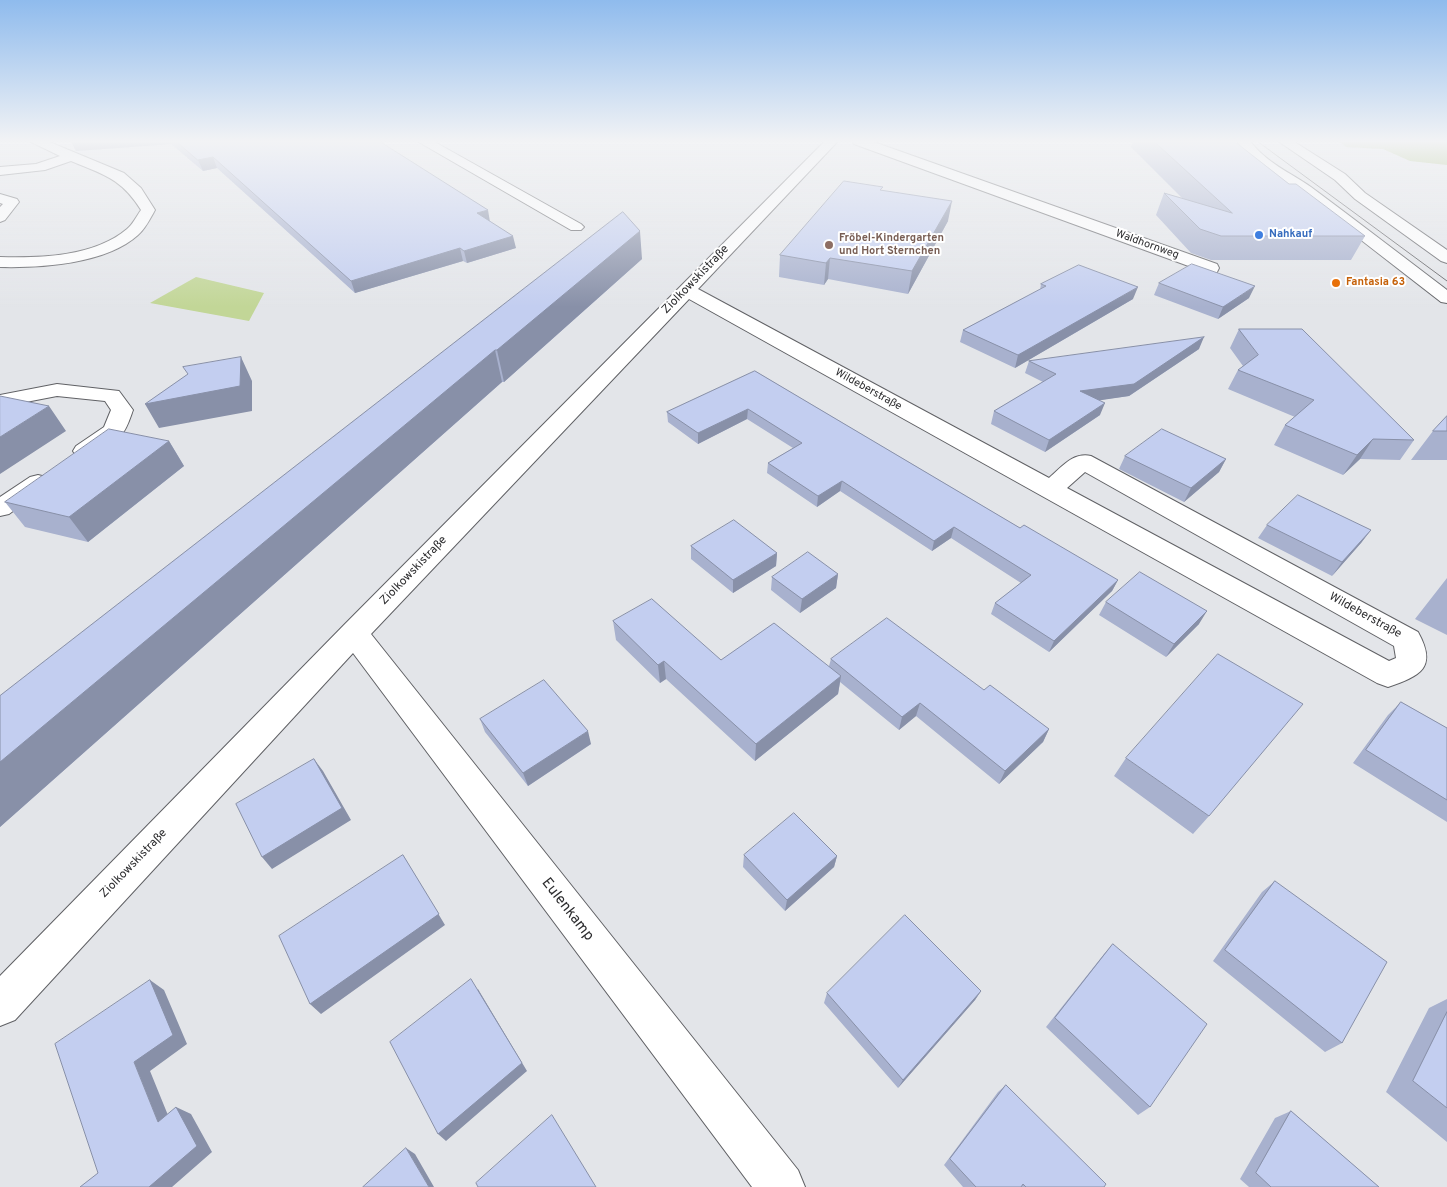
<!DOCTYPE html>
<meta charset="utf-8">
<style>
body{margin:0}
canvas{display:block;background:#e3e5e9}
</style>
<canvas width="1447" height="1187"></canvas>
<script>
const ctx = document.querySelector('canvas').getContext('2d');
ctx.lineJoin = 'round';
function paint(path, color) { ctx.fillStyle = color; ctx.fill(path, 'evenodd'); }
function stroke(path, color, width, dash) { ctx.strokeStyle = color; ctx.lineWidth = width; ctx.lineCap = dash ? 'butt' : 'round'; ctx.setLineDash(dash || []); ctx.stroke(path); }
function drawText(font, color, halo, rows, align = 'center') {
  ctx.font = font + ' Overpass,sans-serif'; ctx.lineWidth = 4; ctx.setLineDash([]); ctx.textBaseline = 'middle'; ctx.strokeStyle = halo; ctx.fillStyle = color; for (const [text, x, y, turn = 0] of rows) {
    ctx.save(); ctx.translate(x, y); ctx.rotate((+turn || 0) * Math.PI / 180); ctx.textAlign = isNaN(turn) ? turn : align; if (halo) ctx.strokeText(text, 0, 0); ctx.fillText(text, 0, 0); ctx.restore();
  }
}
const green = new Path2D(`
 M 196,277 L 264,293 L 249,321 L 150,303 Z`);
const forest = new Path2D(`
 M 1339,141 L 1447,141 L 1447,165 L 1410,161 L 1383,149 L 1346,147 Z`);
const street = new Path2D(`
 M 29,141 L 47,141 L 124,173 L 141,188 L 155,210 C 150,219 145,229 138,235 C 106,264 41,268 0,267 L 0,257 C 40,258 94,257 127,229 C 133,224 136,217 141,210 C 121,178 104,175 71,161 L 45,170 L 0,175 L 0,167 L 36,164 L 60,156 Z
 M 417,141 L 433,141 L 581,224 L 584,227 L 581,230 L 571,230 Z
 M 825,141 L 838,141 L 698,289 L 1049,478 C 1062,467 1073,452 1091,456 L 1418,632 C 1438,668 1420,676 1388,687 L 1377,683 L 689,299 L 371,634 L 798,1170 L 805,1187 L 752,1187 L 353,653 L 15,1020 L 0,1026 L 0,976 L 344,625 ZM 1085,472 L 1394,646 L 1396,658 L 1389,661 L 1067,488 Z
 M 852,141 L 871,141 L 1217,264 L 1219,268 L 1217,272 L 1205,272 L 854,144 Z
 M 1237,141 L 1250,141 C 1267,163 1289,172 1311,187 C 1357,221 1402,256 1447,290 L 1447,303 L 1441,302 C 1394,266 1348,229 1301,194 C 1276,175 1256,169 1237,141 Z
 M 1278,141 L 1293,141 L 1345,174 L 1365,193 L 1447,250 L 1447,263 L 1441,261 L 1355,199 L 1335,180 Z
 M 0,194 L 17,199 L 19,202 L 5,220 L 0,222 L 0,207 L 3,204 L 0,203 Z
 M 57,384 L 119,391 L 133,410 C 130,418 127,429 121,435 C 111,446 91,459 76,456 L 73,451 L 76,446 L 104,427 L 111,410 L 105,401 L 57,396 L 0,407 L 0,395 Z
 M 38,475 L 46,477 L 50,482 L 46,487 L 9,514 L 0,516 L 0,497 L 30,477 Z`);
const tram = new Path2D(`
 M 1257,141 L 1447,281`);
const wall = new Path2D(`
 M 71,141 L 379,141 L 490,221 L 516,248 L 467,263 L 463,261 L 355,293 L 217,168 L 203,171 L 171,144 L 76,151 Z
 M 1133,141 L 1234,141 L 1289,184 L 1365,236 L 1351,260 L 1211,260 L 1191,253 L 1156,215 L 1164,193 L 1183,199 L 1131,147 Z
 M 882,190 L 948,221 L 908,294 L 828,279 L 824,285 L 779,277 L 780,255 Z
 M 623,212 L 642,259 L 504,382 L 502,382 L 0,827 L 0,696 Z
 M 1159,283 L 1249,298 L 1218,319 L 1154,295 Z
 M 1041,284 L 1133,299 L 1015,368 L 960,342 L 963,330 L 1040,290 Z
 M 1239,329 L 1414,440 L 1400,460 L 1360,459 L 1343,475 L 1274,445 L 1285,425 L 1295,417 L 1228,389 L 1238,370 L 1243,366 L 1230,348 Z
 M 1199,349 L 1129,396 L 1099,400 L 1100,415 L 1045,452 L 991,424 L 994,411 L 1043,382 L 1025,373 L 1029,361 Z
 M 755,371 L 1020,528 L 1118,580 L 1112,591 L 1049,652 L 991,614 L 995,603 L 1021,583 L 951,538 L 932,551 L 840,491 L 817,507 L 767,473 L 768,463 L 793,448 L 747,419 L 698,444 L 668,422 L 667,412 Z
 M 1447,416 L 1447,460 L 1411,460 L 1433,431 Z
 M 169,441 L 184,466 L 88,542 L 25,527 L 5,502 Z
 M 1125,456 L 1226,459 L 1219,472 L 1184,502 L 1119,469 Z
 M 1267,525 L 1371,530 L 1361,543 L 1332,576 L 1258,538 Z
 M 691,546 L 777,553 L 776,566 L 733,593 L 691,559 Z
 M 838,574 L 836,588 L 800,613 L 771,590 L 772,577 Z
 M 1447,578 L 1447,635 L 1415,619 Z
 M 1106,602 L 1199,624 L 1166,657 L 1099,615 Z
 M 613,621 L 721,660 L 829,666 L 831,659 L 984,690 L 1049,729 L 1043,742 L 999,784 L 916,716 L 899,730 L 840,682 L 838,694 L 755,761 L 666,679 L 660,683 L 616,640 Z
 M 1401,702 L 1447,728 L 1447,822 L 1353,763 L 1388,715 Z
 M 480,719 L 591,744 L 528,786 L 485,732 Z
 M 1126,758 L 1209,816 L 1193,834 L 1114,776 Z
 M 744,855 L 837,856 L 834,867 L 785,911 L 743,867 Z
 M 1275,881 L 1342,1043 L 1325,1052 L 1213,961 L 1262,892 Z
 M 1113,944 L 1150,1107 L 1138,1115 L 1046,1027 L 1104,954 Z
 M 981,991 L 975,1000 L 898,1088 L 824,1003 L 827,993 Z
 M 1447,999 L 1447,1142 L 1386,1092 L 1429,1008 Z
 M 1006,1085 L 1104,1187 L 963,1187 L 944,1165 L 998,1092 Z
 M 1291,1111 L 1379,1187 L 1249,1187 L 1240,1179 L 1275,1118 Z`);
const shadedWall = new Path2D(`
 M 71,141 L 170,141 L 171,144 L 76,151 Z
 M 213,157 L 217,168 L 203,171 L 198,160 Z
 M 952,201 L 948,221 L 908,294 L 912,271 Z
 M 488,210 L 490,222 L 477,213 Z
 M 640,231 L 642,259 L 504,382 L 497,350 Z
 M 513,236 L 516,248 L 467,263 L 464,251 Z
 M 460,248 L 463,261 L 355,293 L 351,281 Z
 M 830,258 L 828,279 L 824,285 L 826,263 Z
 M 1255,286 L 1249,298 L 1218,319 L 1223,307 Z
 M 1138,287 L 1133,299 L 1015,368 L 1018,355 Z
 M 1204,337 L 1199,349 L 1129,396 L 1075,404 L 1080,391 Z
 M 495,350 L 502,382 L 0,827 L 0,762 Z
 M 241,357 L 252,381 L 252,411 L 159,428 L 145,404 Z
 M 1105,403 L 1100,415 L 1045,452 L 1049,440 Z
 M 49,406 L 66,431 L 0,474 L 0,437 Z
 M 748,409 L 747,419 L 698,444 L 698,433 Z
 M 1373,439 L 1360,459 L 1343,475 L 1357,455 Z
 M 169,441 L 184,466 L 88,542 L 69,517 Z
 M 1226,459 L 1219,472 L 1184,502 L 1191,488 Z
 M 842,481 L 840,491 L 817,507 L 818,496 Z
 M 954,527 L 951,538 L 932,551 L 934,541 Z
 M 1371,530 L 1361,543 L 1332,576 L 1342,562 Z
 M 777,553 L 776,566 L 733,593 L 733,580 Z
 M 838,574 L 836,588 L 800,613 L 802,599 Z
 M 1118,580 L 1112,591 L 1049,652 L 1054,641 Z
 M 1207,611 L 1199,624 L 1166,657 L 1174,644 Z
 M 664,661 L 666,679 L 660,683 L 658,665 Z
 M 841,676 L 838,694 L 755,761 L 756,744 Z
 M 920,703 L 916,716 L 899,730 L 902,717 Z
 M 1049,729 L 1043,742 L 999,784 L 1005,771 Z
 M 588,731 L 591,744 L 528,786 L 523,773 Z
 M 314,759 L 323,771 L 351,820 L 272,869 L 262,857 Z
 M 403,855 L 445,925 L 321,1014 L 310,1004 Z
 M 837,856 L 834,867 L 785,911 L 787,900 Z
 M 150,980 L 164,990 L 187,1044 L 150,1071 L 174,1130 L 158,1122 L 134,1062 Z
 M 478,989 L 527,1071 L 446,1141 L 438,1134 Z
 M 981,991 L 975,1000 L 898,1088 L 903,1080 Z
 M 176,1107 L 191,1114 L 212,1152 L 172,1187 L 149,1187 Z
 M 406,1148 L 415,1154 L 434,1187 L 429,1187 Z`);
const building = new Path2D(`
 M 176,141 L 379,141 L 488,210 L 477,213 L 513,236 L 464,251 L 460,248 L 351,281 L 213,157 L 198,160 Z
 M 1154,141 L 1234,141 L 1289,184 L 1296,184 L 1365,236 L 1221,236 L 1200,229 L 1164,193 L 1232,213 Z
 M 844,181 L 883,187 L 880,190 L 952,201 L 912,271 L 830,258 L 826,263 L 780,255 Z
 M 623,212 L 640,231 L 497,350 L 495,350 L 0,762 L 0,696 Z
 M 1192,264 L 1255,286 L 1223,307 L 1159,283 Z
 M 1079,265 L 1138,287 L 1018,355 L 963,330 L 1046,286 L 1041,284 Z
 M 1239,329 L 1302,329 L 1414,440 L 1373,439 L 1357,455 L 1285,425 L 1314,400 L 1238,370 L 1258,355 Z
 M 1204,337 L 1134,384 L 1080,391 L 1105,403 L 1049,440 L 994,411 L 1056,374 L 1029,361 Z
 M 241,357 L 240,386 L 145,404 L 188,374 L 183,367 Z
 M 755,371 L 1020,528 L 1024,525 L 1118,580 L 1054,641 L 995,603 L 1031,575 L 954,527 L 934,541 L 842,481 L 818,496 L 768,463 L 802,443 L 748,409 L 698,433 L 667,412 Z
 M 0,396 L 49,406 L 0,437 Z
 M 1447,416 L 1447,431 L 1433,431 Z
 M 109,429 L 169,441 L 69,517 L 5,502 Z
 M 1162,429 L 1226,459 L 1191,488 L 1125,456 Z
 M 1298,495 L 1371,530 L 1342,562 L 1267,525 Z
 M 734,520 L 777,553 L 733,580 L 691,546 Z
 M 808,552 L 838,574 L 802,599 L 772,577 Z
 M 1140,572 L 1207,611 L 1174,644 L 1106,602 Z
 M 652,599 L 721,660 L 774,623 L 841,676 L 756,744 L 664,661 L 658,665 L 613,621 Z
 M 887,618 L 984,690 L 990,685 L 1049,729 L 1005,771 L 920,703 L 902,717 L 831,659 Z
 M 1218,654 L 1303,704 L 1209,816 L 1126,758 Z
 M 544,680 L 588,731 L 523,773 L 480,719 Z
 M 1401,702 L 1447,728 L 1447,800 L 1366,750 Z
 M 314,759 L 342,808 L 262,857 L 236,804 Z
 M 794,813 L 837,856 L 787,900 L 744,855 Z
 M 403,855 L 439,914 L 310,1004 L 279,936 Z
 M 1275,881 L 1387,962 L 1342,1043 L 1225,950 Z
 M 905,915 L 981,991 L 903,1080 L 827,993 Z
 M 1113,944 L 1207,1024 L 1150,1107 L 1055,1018 Z
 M 471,979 L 522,1063 L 438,1134 L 390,1042 Z
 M 150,980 L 173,1035 L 134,1062 L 158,1122 L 176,1107 L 197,1146 L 149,1187 L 80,1187 L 98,1173 L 55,1044 Z
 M 1447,1012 L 1447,1108 L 1413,1081 Z
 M 1006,1085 L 1106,1184 L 1104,1187 L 1026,1187 L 1023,1184 L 1021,1187 L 976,1187 L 950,1159 Z
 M 1291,1111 L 1379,1187 L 1271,1187 L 1256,1173 Z
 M 552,1115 L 596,1187 L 478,1187 L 476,1183 Z
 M 406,1148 L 429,1187 L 363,1187 Z`);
const markers = [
 [1259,235,5,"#3f7fe0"],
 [829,245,5,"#8d6e63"],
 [1336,283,5,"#e8710a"]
];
const farShopnames = [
 ["Nahkauf",1269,235]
];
const farEducationnames = [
 ["Fröbel-Kindergarten",839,239],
 ["und Hort Sternchen",839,252]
];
const farStreetnames = [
 ["Waldhornweg",1147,245,20],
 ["Wildeberstraße",868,390,29]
];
const farFoodnames = [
 ["Fantasia 63",1346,283]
];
const streetNames = [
 ["Ziolkowskistraße",696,280,-46],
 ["Ziolkowskistraße",414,571,-46],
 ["Wildeberstraße",1365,616,29],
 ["Ziolkowskistraße",134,864,-46]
];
const nearStreetnames = [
 ["Eulenkamp",567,910,52]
];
paint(green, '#c2d697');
paint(forest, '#98b258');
stroke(street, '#606165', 2);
paint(street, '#fff');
stroke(tram, '#626265', 1);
paint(wall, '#a8b1ce');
paint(shadedWall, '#8890a8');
paint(building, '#c3cef0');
stroke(building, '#8890a8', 1);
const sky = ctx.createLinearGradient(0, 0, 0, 307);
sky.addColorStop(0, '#8fbbed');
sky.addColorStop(0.46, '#f2f3f5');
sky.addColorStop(1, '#f2f3f500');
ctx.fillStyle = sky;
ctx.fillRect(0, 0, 1447, 307);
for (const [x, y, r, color] of markers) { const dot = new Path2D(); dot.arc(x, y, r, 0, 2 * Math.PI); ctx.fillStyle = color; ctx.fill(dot); stroke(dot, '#fff', 2); }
drawText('bold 11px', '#366cbe', '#fff', farShopnames, 'left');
drawText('bold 11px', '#785e54', '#fff', farEducationnames, 'left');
drawText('11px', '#2e2e30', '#fff', farStreetnames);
drawText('bold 11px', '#c56008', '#fff', farFoodnames, 'left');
drawText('12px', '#2e2e30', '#fff', streetNames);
drawText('15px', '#2e2e30', '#fff', nearStreetnames);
</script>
